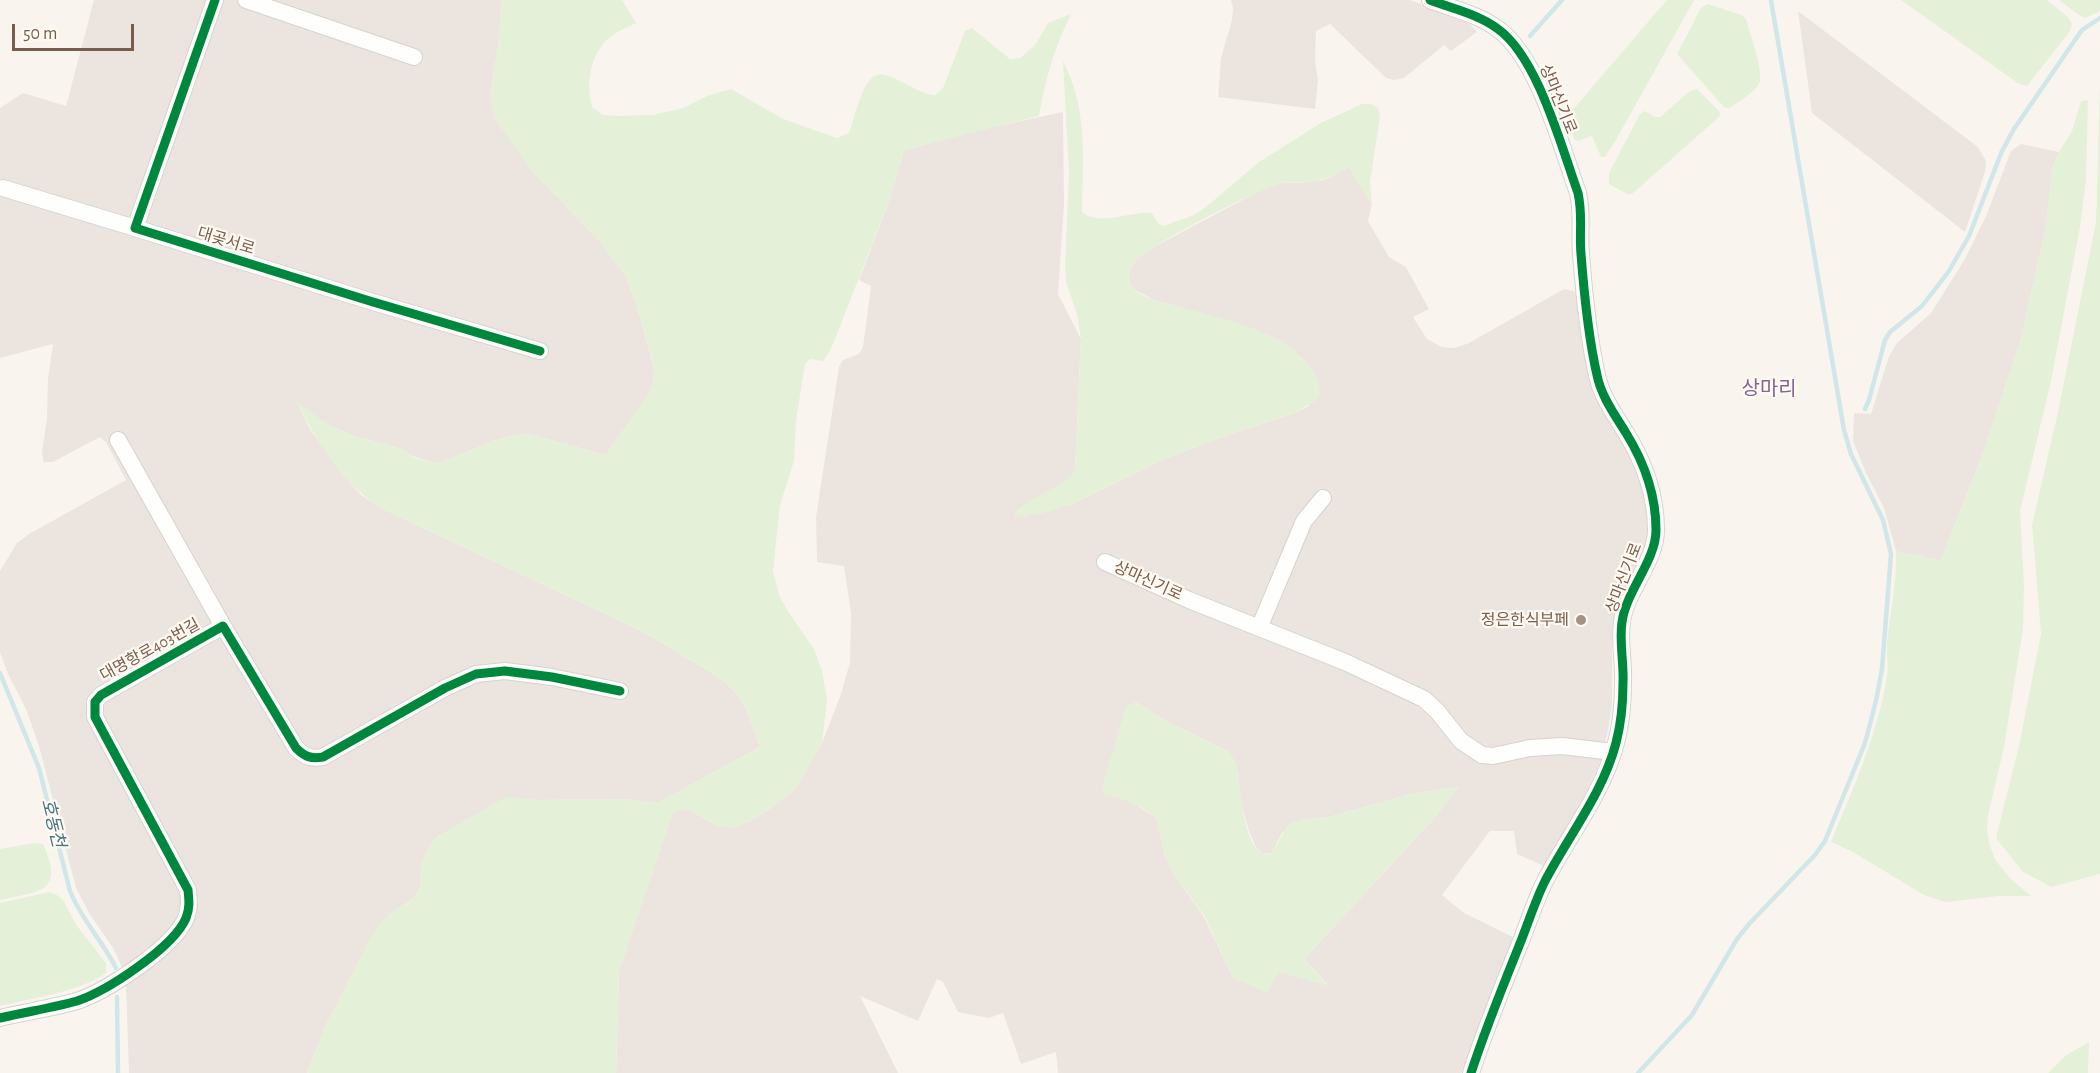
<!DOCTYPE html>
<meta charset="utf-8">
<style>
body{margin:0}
#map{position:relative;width:2100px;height:1073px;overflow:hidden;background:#f9f5ee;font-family:"Alegreya Sans",sans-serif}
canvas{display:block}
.scale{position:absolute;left:12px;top:24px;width:122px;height:27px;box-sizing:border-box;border:3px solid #785d4d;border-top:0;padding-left:8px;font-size:18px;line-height:21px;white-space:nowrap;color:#785d4d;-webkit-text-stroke:4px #fffaf1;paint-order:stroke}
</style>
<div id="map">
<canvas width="2100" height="1073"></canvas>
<div class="scale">50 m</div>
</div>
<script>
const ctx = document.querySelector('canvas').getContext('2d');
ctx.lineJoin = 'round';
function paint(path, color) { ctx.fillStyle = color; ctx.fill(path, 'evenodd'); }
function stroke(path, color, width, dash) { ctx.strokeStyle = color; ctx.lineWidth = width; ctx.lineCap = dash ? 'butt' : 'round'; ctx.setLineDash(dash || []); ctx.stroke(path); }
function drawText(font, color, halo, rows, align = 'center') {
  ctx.font = font + ' "Alegreya Sans","Noto Sans KR",sans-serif'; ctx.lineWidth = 4.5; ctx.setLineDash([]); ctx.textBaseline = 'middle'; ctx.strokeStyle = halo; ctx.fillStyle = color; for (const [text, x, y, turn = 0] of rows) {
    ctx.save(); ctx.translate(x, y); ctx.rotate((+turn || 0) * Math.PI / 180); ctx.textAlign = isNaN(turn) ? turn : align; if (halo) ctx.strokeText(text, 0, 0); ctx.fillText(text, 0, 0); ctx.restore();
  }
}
const industrial = new Path2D(`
 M 94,0 L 502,0 L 498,46 L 490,97 L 625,275 L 637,306 L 654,368 L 653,384 L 649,394 L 606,455 L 528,434 L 514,435 L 493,441 L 438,464 L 412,456 L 405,450 L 354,436 L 328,425 L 298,404 L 310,429 L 340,471 L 361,495 L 385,510 L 642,631 L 707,670 L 726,683 L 737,694 L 746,709 L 760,747 L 658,803 L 627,799 L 536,800 L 506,798 L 435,838 L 425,855 L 420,871 L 420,886 L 415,897 L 387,916 L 328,1021 L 307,1073 L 129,1073 L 126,985 L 122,967 L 113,948 L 89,913 L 76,888 L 39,746 L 26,709 L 8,674 L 0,652 L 0,571 L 17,543 L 29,534 L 126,480 L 106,442 L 100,437 L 53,462 L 44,462 L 42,453 L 47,418 L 48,378 L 53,344 L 0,358 L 0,108 L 23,93 L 66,106 Z
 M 1231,0 L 1410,0 L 1467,21 L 1477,32 L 1451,51 L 1444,45 L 1404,78 L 1394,80 L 1386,78 L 1330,24 L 1316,31 L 1315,61 L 1318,80 L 1315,109 L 1218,97 L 1221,58 L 1232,20 L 1233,8 Z
 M 1798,11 L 1978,147 L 1986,161 L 1985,172 L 1965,232 L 1812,113 Z
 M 1063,112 L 1064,204 L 1058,294 L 1081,339 L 1075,471 L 1066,482 L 1049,492 L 1024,517 L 1072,504 L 1162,460 L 1227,435 L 1295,413 L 1309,406 L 1280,341 L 1242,325 L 1154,300 L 1133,289 L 1129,280 L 1129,271 L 1135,261 L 1150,249 L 1259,191 L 1281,183 L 1301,183 L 1324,180 L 1349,167 L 1372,204 L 1368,221 L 1389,257 L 1406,267 L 1429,309 L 1413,317 L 1427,339 L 1442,347 L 1455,348 L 1469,343 L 1564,289 L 1574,291 L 1579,299 L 1621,438 L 1637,470 L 1646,495 L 1649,531 L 1647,545 L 1616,604 L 1612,637 L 1612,703 L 1608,730 L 1602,758 L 1577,812 L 1546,867 L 1517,854 L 1514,831 L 1490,831 L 1442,895 L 1464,913 L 1515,938 L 1461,1073 L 1058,1073 L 1056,1052 L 1021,1064 L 1003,1013 L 989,1018 L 958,1012 L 943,982 L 937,979 L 918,1021 L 860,996 L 898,1073 L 616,1073 L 619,970 L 672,814 L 681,809 L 691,810 L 717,826 L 749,822 L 768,810 L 795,789 L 822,743 L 841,694 L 850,662 L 851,613 L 844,566 L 817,562 L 816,517 L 839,367 L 843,360 L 859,354 L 863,347 L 871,286 L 859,280 L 888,204 L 904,150 L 984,129 ZM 1136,702 L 1164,720 L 1229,752 L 1238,773 L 1239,796 L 1249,831 L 1256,848 L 1262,853 L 1272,853 L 1282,833 L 1299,820 L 1329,817 L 1411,794 L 1458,787 L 1437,815 L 1304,959 L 1327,984 L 1279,972 L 1233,978 L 1204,917 L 1175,876 L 1165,855 L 1156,818 L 1132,802 L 1122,797 Z
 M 2021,144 L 2059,152 L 2052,169 L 2046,227 L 2021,339 L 1986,445 L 1941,561 L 1896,551 L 1884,508 L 1866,473 L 1853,441 L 1854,413 L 1871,414 L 1889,356 L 1897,343 L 1931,313 L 1965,259 L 1986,216 L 2011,151 Z`);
const green = new Path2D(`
 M 502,0 L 622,0 L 636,23 C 627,28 617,31 610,37 C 590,54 586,82 592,107 L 603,115 L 617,116 L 653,115 L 683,108 L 707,96 L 731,89 L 783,119 L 837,138 L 849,133 C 854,120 863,77 877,75 C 886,73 896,79 904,83 C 915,88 922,94 935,95 L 943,88 L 965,31 L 972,28 L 1010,59 L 1020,58 L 1035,45 L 1048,23 L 1071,14 C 1054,50 1046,76 1039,116 L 904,150 L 888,204 L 831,349 L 823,361 L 810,359 L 805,364 L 796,421 L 794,461 L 780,505 L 773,571 L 779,595 L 789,613 L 814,649 L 822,671 L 827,700 L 822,743 L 795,789 L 768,810 L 749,822 L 732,828 L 717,826 L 691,810 L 681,809 L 672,815 L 619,970 L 616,1073 L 307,1073 L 328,1021 L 370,938 L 387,916 L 415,897 L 420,886 L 420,871 L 425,855 L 435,838 L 506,797 L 536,800 L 627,799 L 658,803 L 760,747 L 746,709 L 737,694 L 726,683 L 707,670 L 642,631 L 385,510 C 344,487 318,444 297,402 L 328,425 L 354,436 L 405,450 L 412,457 L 438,464 L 493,441 L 514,435 L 528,434 L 606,455 L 649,394 L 653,384 L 654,367 L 637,306 L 625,275 L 599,241 L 532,172 L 495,119 L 490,97 L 498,46 Z
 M 1667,0 L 1694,0 L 1616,140 L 1605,157 L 1601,157 L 1592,136 L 1578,141 L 1574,139 L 1569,118 L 1570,113 Z
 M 1901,0 L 2047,0 L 2068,17 L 2072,24 L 2070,31 L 2027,86 L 2019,84 Z
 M 2059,0 L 2100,0 L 2100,11 L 2085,18 L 2079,15 Z
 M 1708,4 L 1742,15 L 1746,19 C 1749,32 1765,73 1759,84 C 1754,93 1739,101 1730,108 L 1725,108 L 1677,54 L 1701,8 Z
 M 1063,61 C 1088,108 1083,161 1082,212 C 1101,227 1130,211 1152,213 L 1158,223 L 1163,226 L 1192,216 L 1206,207 L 1259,162 L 1321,123 L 1362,104 L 1371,104 L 1378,108 L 1380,116 L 1370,182 L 1372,204 L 1349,167 C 1336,173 1325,181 1311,182 C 1301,184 1289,181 1279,184 C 1258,189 1147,246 1135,262 C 1130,266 1128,272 1129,278 C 1130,286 1135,292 1142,295 C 1153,301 1166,303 1177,306 C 1218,318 1288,331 1312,369 C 1318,379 1321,386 1319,398 L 1295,413 L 1227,435 L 1162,460 L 1072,504 L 1044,513 L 1024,517 L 1013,516 C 1028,495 1056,493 1075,471 L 1081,339 L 1077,314 L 1066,282 L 1065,265 L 1069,173 Z
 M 2100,83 L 2100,874 L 2051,887 L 2022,871 L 1996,838 L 2019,746 L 2041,634 L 2032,525 L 2058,412 L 2096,222 Z
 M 1697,89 L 1719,111 L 1720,116 L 1632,194 L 1627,194 L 1609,184 L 1609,173 L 1640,114 L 1644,111 L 1649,113 L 1654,117 L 1660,117 L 1690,91 Z
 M 2088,100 L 2086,179 L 2080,227 L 2051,381 L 2020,511 L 2024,584 L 2023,629 L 2004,747 L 1988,816 L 1987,830 L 1990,846 L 1996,861 L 2011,879 L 2031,896 L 1999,896 L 1945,902 L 1924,895 L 1853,852 L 1831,842 C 1853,788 1878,734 1887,676 C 1889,665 1886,654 1887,643 C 1890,612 1897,583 1896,551 L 1941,561 L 1986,445 L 2021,339 L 2046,227 L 2052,169 L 2059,152 L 2072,131 L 2081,101 Z
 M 1136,702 L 1164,720 L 1229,752 C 1232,756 1235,760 1236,764 C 1240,781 1243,847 1263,853 C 1266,854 1269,853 1272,853 L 1288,825 L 1299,820 L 1329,817 L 1411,794 L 1459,787 L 1437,815 L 1304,959 L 1328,986 L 1279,972 L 1267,993 L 1233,978 L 1205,917 L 1175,876 L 1165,855 L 1156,818 C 1140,805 1126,798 1105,796 L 1102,787 L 1126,706 Z
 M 34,843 L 43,844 C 65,893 40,891 0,900 L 0,849 Z
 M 49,892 L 57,895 L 63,900 L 77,926 L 106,963 L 106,973 C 79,992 32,998 0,1006 L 0,903 Z
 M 2089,1042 L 2088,1073 L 2048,1073 L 2065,1056 Z`);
const stream = new Path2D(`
 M 1530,36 L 1562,0
 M 1865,409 L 1869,400 L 1885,340 L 1890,332 L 1922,306 L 1949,271 L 1969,236 L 2002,151 L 2014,129 L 2075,40 L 2082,30 L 2100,18
 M 0,673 L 39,768 L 70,891 C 81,919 102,940 116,968
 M 117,997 L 118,1073
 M 1638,1073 L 1692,1015 L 1737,939 L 1749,924 L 1815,855 L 1825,841 L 1865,743 L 1876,701 L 1882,669 L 1891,554 L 1883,520 L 1851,454 L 1844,430 L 1771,0`);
const minor = new Path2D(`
 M 215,0 L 135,228 L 373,302 L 540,351
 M 246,0 L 414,57
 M 1430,0 C 1453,9 1478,14 1498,29 C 1538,58 1561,146 1578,193 C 1583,215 1579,232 1581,254 C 1584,293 1588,336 1597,375 C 1601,396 1615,415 1626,433 C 1644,462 1656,496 1656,530 C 1656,561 1626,591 1622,622 C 1619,642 1624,663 1623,683 C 1623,703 1621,724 1616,743 C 1603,793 1569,835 1545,881 C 1535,901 1528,924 1519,946 C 1502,988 1485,1030 1471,1073
 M 3,188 L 135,228
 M 118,440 L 223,626
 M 1105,562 L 1189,600 L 1345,662 L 1424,699 L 1437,711 L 1461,741 L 1482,755 L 1493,756 L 1530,748 L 1562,746 L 1613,752
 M 1259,628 L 1304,521 L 1323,498
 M 0,1018 C 25,1012 52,1008 77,1001 C 107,991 174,947 186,918 C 190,908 189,900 188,890 L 95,717 L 95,702 L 101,695 L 223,626 L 296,748 C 305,757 311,759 323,757 L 445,688 L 476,674 L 505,671 L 552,677 L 620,691`);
const cycleway = new Path2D(`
 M 215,0 L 135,228 L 373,302 L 540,351
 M 1430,0 C 1453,9 1478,14 1498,29 C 1538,58 1561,146 1578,193 C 1583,215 1579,232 1581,254 C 1584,293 1588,336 1597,375 C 1601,396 1615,415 1626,433 C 1644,462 1656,496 1656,530 C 1656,561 1626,591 1622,622 C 1619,642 1624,663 1623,683 C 1623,703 1621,724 1616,743 C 1603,793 1569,835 1545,881 C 1535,901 1528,924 1519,946 C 1502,988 1485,1030 1471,1073
 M 0,1018 C 25,1012 52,1008 77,1001 C 107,991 174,947 186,918 C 190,908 189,900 188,890 L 95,717 L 95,702 L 101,695 L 223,626 L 296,748 C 305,757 311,759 323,757 L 445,688 L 476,674 L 505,671 L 552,677 L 620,691`);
const markers = [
 [1581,620,6,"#a59285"]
];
const streetNames = [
 ["상마신기로",1558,99,68],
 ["대곶서로",226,241,17],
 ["상마신기로",1624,578,-69],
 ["상마신기로",1148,581,24],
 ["대명항로403번길",150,650,-29]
];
const poiNames = [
 ["정은한식부페",1569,620]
];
const waterNames = [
 ["호동천",53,823,76]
];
const quarterNames = [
 ["상마리",1769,389]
];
paint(industrial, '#ece5df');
paint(green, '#e5f0d9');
stroke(stream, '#d0e6e9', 4.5);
stroke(minor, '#d8d2cc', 18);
stroke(minor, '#fefefc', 16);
stroke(cycleway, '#00873e', 9);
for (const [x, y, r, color] of markers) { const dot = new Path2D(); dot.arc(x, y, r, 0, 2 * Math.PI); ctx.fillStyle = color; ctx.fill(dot); stroke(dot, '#fffaf1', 2); }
drawText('16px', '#785d4d', '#fffaf1', streetNames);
drawText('16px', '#785d4d', '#fffaf1', poiNames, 'right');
drawText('italic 18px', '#437783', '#fffaf1', waterNames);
drawText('20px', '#856593', '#fffaf1', quarterNames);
</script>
